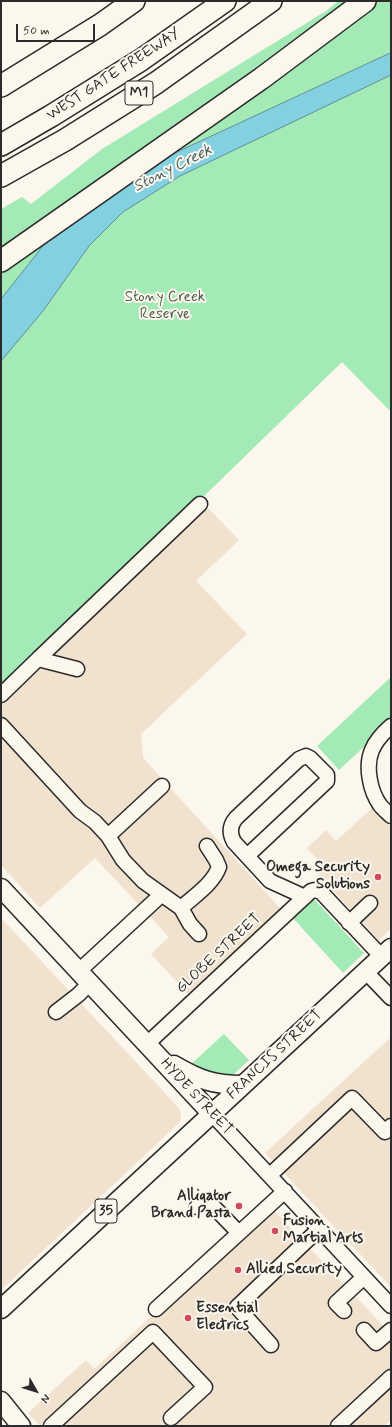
<!DOCTYPE html>
<style>
body{margin:0}
#map{position:relative;width:392px;height:1427px;overflow:hidden;background:#fbf7ec;font-family:Mynerve,sans-serif}
canvas{display:block}
.frame{position:absolute;inset:0;border:2px solid #2b2b2b;pointer-events:none}
.north{position:absolute;left:16px;top:1371px;width:40px;height:40px;-webkit-text-stroke:3px #fbf7ec;paint-order:stroke;rotate:129deg;font-size:11px;font-weight:700;line-height:16px;text-align:center;color:#2b2b2b}
.north::after{content:'';display:block;margin:auto;width:14px;height:18px;background:#2b2b2b;clip-path:polygon(50% 0,100% 100%,50% 72%,0 100%)}
.scale{position:absolute;left:16px;top:24px;width:79px;height:18px;box-sizing:border-box;border:2px solid #2b2b2b;border-top:0;padding-left:5px;font-size:12px;line-height:14px;white-space:nowrap;color:#2b2b2b;-webkit-text-stroke:3px #fbf7ec;paint-order:stroke}
</style>
<div id="map">
<canvas width="392" height="1427"></canvas>
<div class="frame"></div>
<div class="north">N</div>
<div class="scale">50 m</div>
</div>
<script>
const ctx = document.querySelector('canvas').getContext('2d');
ctx.lineJoin = 'round';
function paint(path, color) { ctx.fillStyle = color; ctx.fill(path, 'evenodd'); }
function stroke(path, color, width, dash) { ctx.strokeStyle = color; ctx.lineWidth = width; ctx.lineCap = dash ? 'butt' : 'round'; ctx.setLineDash(dash || []); ctx.stroke(path); }
function drawText(font, color, halo, rows, align = 'center') {
  ctx.font = font + ' Mynerve,sans-serif'; ctx.lineWidth = 4; ctx.setLineDash([]); ctx.textBaseline = 'middle'; ctx.strokeStyle = halo; ctx.fillStyle = color; for (const [text, x, y, turn = 0] of rows) {
    ctx.save(); ctx.translate(x, y); ctx.rotate((+turn || 0) * Math.PI / 180); ctx.textAlign = isNaN(turn) ? turn : align; if (halo) ctx.strokeText(text, 0, 0); ctx.fillText(text, 0, 0); ctx.restore();
  }
}
const built = new Path2D(`
 M 200,500 L 239,540 L 196,581 L 247,634 L 141,734 L 143,758 L 281,909 L 188,994 L 151,954 L 169,937 L 95,858 L 40,908 L 1,865 L 1,685 Z
 M 373,807 L 391,826 L 391,929 L 379,940 L 318,875 L 325,868 L 307,848 L 326,830 L 336,841 Z
 M 1,918 L 179,1108 L 181,1114 L 181,1120 L 178,1124 L 1,1290 Z
 M 391,1037 L 391,1287 L 265,1153 Z
 M 266,1202 L 391,1334 L 391,1420 L 384,1426 L 40,1426 L 28,1413 L 86,1360 L 94,1369 L 155,1313 Z`);
const green = new Path2D(`
 M 338,1 L 391,1 L 391,412 L 342,362 L 200,500 L 1,685 L 1,209 L 22,197 L 31,204 L 102,149 L 326,11 Z
 M 391,677 L 391,722 L 339,770 L 317,746 Z
 M 313,898 L 364,953 L 343,973 L 292,917 Z
 M 224,1034 L 249,1060 L 234,1074 L 217,1075 L 190,1065 Z`);
const water = new Path2D(`
 M 391,53 L 391,75 L 180,176 L 123,212 L 89,246 L 43,311 L 1,361 L 1,299 L 73,208 L 134,172 Z`);
const minor = new Path2D(`
 M 38,659 L 200,504
 M 1,695 L 38,659 L 77,669
 M 1,725 L 80,811 L 95,822 L 108,836 L 123,860 L 143,881 L 181,908
 M 391,726 C 383,733 376,740 372,750 C 365,766 370,791 380,805 C 383,809 387,812 391,816
 M 108,836 L 162,786
 M 247,856 L 327,781 L 327,775 L 310,758 L 306,756 L 299,759 L 236,818 C 230,825 229,833 234,842 L 270,881 L 305,897
 M 349,923 L 370,903
 M 199,934 L 190,924 L 181,908 C 194,896 213,884 219,867 L 216,860 L 207,846
 M 79,971 L 161,895
 M 366,972 L 391,998
 M 56,1012 L 78,995 L 90,983
 M 147,1044 L 311,891 L 315,890 L 321,892 L 382,957
 M 212,1114 L 391,1306
 M 270,1175 L 352,1098 L 385,1132 L 391,1126
 M 197,1207 L 203,1201 L 208,1201 L 239,1233
 M 156,1309 L 285,1191
 M 344,1311 L 336,1303 L 364,1277
 M 364,1330 L 376,1343 L 391,1330
 M 271,1345 L 237,1307 L 319,1229
 M 51,1426 L 153,1332 L 205,1387 L 171,1418
 M 338,1426 L 391,1377`);
const major = new Path2D(`
 M 1,888 L 212,1114
 M 174,1065 C 200,1080 213,1085 243,1085
 M 1,1309 L 391,948
 M 1,1401 L 21,1426`);
const highway = new Path2D(`
 M 1,86 L 100,25 L 134,1
 M 1,145 L 51,116 L 141,60 L 225,1
 M 1,176 L 65,140 L 156,83 L 271,1
 M 1,261 L 262,78 L 365,1`);
const markers = [
 [378,877,4,"#d1495b"],
 [239,1206,4,"#d1495b"],
 [275,1231,4,"#d1495b"],
 [238,1270,4,"#d1495b"],
 [188,1318,4,"#d1495b"]
];
const shields = [
 [139,93,28],
 [106,1211,22]
];
const shieldNames = [
 ["M1",139,93],
 ["35",106,1211]
];
const streetNames = [
 ["WEST GATE FREEWAY",114,75,-33],
 ["GLOBE STREET",219,954,-43],
 ["FRANCIS STREET",275,1055,-43],
 ["HYDE STREET",196,1097,47]
];
const parkNames = [
 ["Stony Creek",165,298],
 ["Reserve",165,315]
];
const poiNames = [
 ["Omega Security",370,868,"right"],
 ["Solutions",370,885,"right"],
 ["Alligator",231,1197,"right"],
 ["Brand Pasta",231,1214,"right"],
 ["Fusion",283,1222],
 ["Martial Arts",283,1239],
 ["Allied Security",246,1270],
 ["Essential",196,1309],
 ["Electrics",196,1326]
];
const waterNames = [
 ["Stony Creek",173,169,-27]
];
paint(built, '#f0e2ce');
paint(green, '#a4eab6');
paint(water, '#83d1e0');
stroke(water, '#608f98', 1);
stroke(minor, '#2b2b2b', 17);
stroke(major, '#2b2b2b', 21);
stroke(highway, '#2b2b2b', 24);
stroke(minor, '#fbf7ec', 14);
stroke(major, '#fbf7ec', 18);
stroke(highway, '#fbf7ec', 21);
for (const [x, y, r, color] of markers) { const dot = new Path2D(); dot.arc(x, y, r, 0, 2 * Math.PI); ctx.fillStyle = color; ctx.fill(dot); stroke(dot, '#fbf7ec', 1.5); }
for (const [x, y, w] of shields) { const box = new Path2D(); box.roundRect(x - w / 2, y - 12, w, 24, 3); ctx.fillStyle = '#fbf7ec'; ctx.fill(box); stroke(box, '#2b2b2b', 1); }
drawText('bold 14px', '#2b2b2b', null, shieldNames);
drawText('15px', '#2b2b2b', '#fbf7ec', streetNames);
drawText('15px', '#495b4e', '#fbf7ec', parkNames);
drawText('bold 15px', '#2b2b2b', '#fbf7ec', poiNames, 'left');
drawText('italic 16px', '#455d61', '#fbf7ec', waterNames);
</script>
